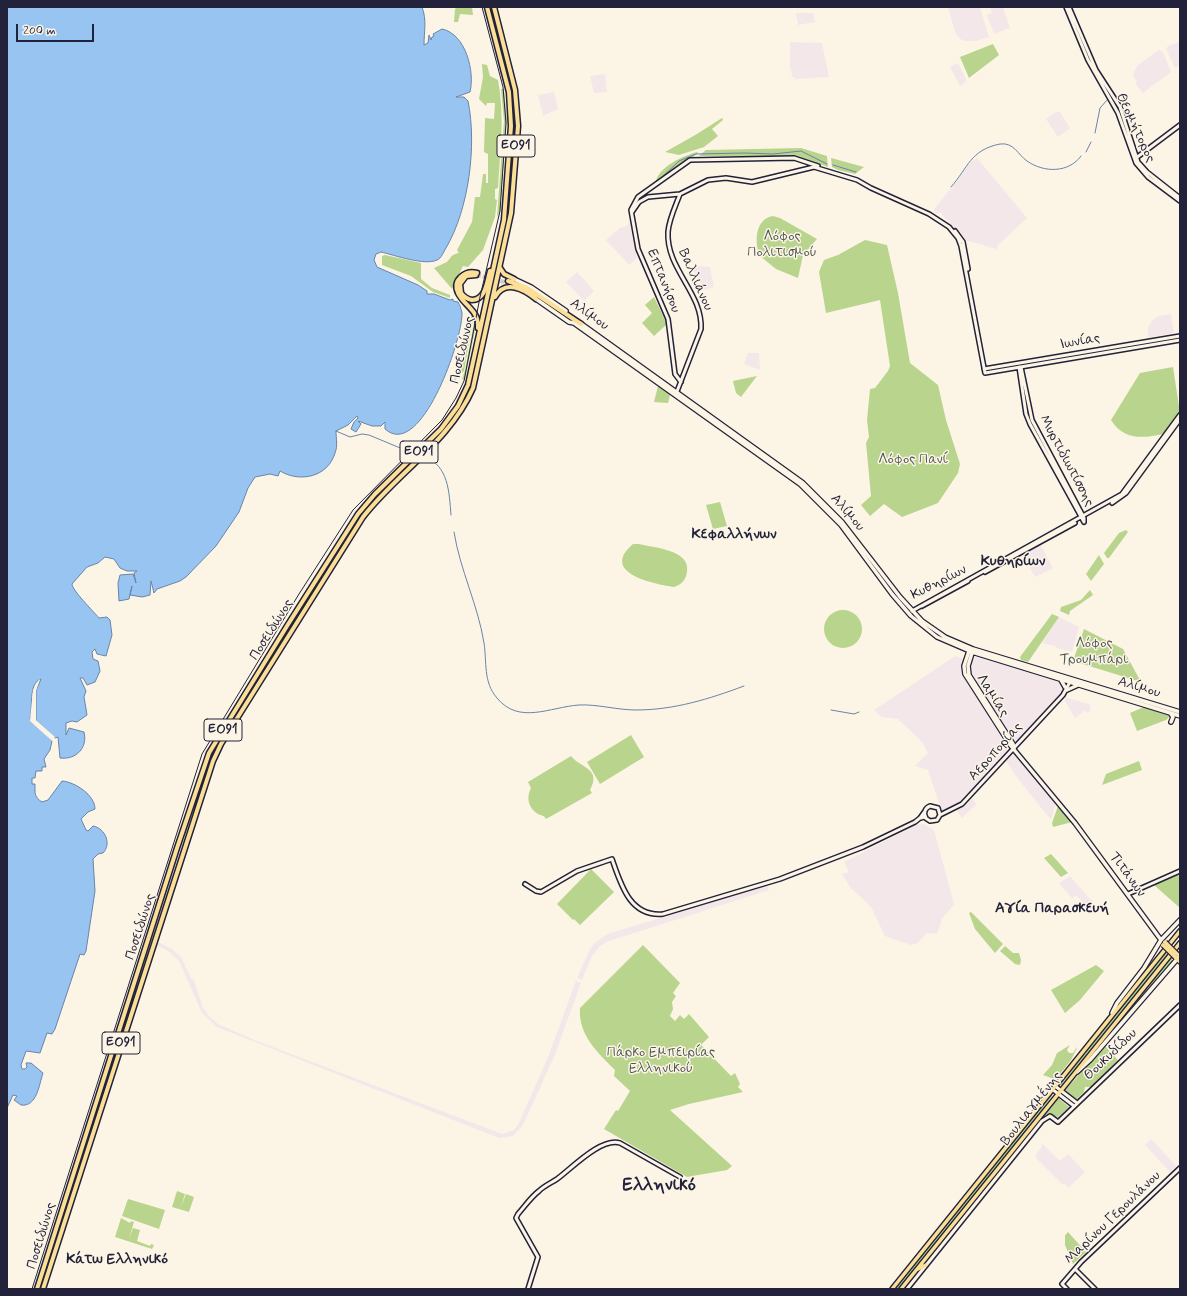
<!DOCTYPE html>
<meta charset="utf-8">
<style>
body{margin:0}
#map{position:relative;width:1187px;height:1296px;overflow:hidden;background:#fcf5e5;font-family:Mynerve,sans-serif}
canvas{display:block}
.frame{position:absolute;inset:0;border:8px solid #22223b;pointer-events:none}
.scale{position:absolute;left:16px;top:24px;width:78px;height:18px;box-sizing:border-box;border:2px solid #22223b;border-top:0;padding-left:5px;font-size:12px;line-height:14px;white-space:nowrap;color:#22223b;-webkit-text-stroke:3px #fcf5e5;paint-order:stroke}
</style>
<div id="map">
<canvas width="1187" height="1296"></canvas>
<div class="frame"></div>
<div class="scale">200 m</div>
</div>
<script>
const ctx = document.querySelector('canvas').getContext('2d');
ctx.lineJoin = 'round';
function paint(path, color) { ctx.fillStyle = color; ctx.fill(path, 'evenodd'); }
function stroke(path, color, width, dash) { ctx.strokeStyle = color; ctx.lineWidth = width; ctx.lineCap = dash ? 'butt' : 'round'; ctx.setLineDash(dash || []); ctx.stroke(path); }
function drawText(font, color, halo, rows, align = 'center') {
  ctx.font = font + ' Mynerve,sans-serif'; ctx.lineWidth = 3; ctx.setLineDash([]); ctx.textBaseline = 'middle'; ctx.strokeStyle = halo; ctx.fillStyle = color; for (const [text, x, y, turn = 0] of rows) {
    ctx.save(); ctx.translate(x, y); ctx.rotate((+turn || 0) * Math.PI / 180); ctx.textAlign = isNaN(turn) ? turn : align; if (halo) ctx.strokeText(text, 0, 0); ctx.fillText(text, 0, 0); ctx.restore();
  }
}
const built = new Path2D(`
 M 948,7 L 980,7 L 989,37 L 977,41 L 965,41 L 960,39 L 955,32 Z
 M 990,7 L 1003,7 L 1010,28 L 994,34 L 987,15 L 992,13 Z
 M 796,13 L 813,13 L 815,22 L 798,25 Z
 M 790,42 L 822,43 L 829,77 L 794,79 L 794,77 L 792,77 L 791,69 L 790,69 Z
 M 1180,42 L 1180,65 L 1175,68 L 1166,49 L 1168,46 Z
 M 1159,50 L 1163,52 L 1171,72 L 1143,93 L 1135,83 L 1137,81 L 1133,77 L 1134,72 L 1138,65 Z
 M 958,63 L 967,81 L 960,86 L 950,67 Z
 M 605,74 L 607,92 L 594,93 L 590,76 Z
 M 554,92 L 558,109 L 543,116 L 538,95 Z
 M 1056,112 L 1060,112 L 1070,128 L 1058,137 L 1046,119 Z
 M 977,158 L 1027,218 L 998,245 L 997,249 L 965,240 L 963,236 L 943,216 L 941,212 L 937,214 L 934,211 L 934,209 L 957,181 L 968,164 Z
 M 629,221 L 637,258 L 629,265 L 606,240 L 620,228 L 627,226 Z
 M 698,266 L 710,267 L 714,287 L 704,290 L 693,269 Z
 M 577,272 L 594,291 L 584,301 L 566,282 Z
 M 1171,314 L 1174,333 L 1148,338 L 1148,327 L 1152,321 L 1158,316 Z
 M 748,353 L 759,353 L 760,370 L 744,364 Z
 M 1040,544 L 1053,568 L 1035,577 L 1022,554 Z
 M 1059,617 L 1079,627 L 1072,652 L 1057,648 L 1054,645 L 1053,646 L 1042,643 Z
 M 955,656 L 971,661 L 976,657 L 982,656 L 1056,679 L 1061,682 L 1063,688 L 1062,693 L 963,802 L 942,812 L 928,770 L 915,766 L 928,753 L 922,742 L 898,719 L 882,717 L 874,710 Z
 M 1065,697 L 1091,705 L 1089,713 L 1084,711 L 1075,718 L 1065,701 Z
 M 1013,753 L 1056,802 L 1051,820 L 1015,775 L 1006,761 Z
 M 972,799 L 977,804 L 962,818 L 957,811 Z
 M 924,824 L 934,830 L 954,904 L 942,919 L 937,934 L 927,933 L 918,943 L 911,945 L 885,936 L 871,907 L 850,887 L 842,874 L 849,872 L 844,862 L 916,825 Z
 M 1070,876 L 1096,906 L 1089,909 L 1076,895 L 1072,898 L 1059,883 Z
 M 767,885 L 769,890 L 609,941 L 600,946 L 592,956 L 582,980 L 577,978 L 590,949 L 597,941 L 608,934 Z
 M 155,940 L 173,950 L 181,957 L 191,978 L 194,980 L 203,1008 L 209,1016 L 218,1024 L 257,1041 L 502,1134 L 514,1130 L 519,1123 L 548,1057 L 576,981 L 581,983 L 554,1057 L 523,1125 L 513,1136 L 499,1138 L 217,1027 L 202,1013 L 179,961 L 170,952 L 154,944 Z
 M 1151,1139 L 1176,1166 L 1170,1172 L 1145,1145 Z
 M 1043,1144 L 1060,1161 L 1068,1154 L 1085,1172 L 1068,1188 L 1065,1184 L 1062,1184 L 1035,1157 Z`);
const green = new Path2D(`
 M 457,7 L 472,7 L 473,15 L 460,14 L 458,22 L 454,22 L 455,9 Z
 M 490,7 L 513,90 L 516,111 L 509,212 L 496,275 L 507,212 L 515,111 L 512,90 Z
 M 993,44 L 999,55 L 969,78 L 960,57 Z
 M 482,64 L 487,65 L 490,76 L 498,80 C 505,116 500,152 498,188 L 495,189 L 495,199 L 497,200 L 495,217 L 483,250 L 468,267 L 463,266 L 452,289 L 434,268 L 447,262 C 451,257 452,254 459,253 L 457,250 L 472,222 L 475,197 L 480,197 L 483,174 L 486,174 L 486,183 L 488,183 L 488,154 L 484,152 L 485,118 L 494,119 L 495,103 L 487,103 L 486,106 L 479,99 L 483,77 Z
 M 501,89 L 504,89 L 507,119 L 500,211 L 497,217 L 504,121 Z
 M 722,118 L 723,120 L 712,129 L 718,136 L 704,147 L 679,155 L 665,152 L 697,134 Z
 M 801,148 L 827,156 L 828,167 L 796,156 L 699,156 L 706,150 Z
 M 697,152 L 698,153 L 693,157 L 659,181 L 656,181 C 660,166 683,156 697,152 Z
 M 831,158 L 864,167 L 855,174 L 838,170 L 832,167 Z
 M 773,216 L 780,218 L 817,239 L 803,255 L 798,278 L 776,269 L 760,256 C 754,242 755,219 773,216 Z
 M 865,240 L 887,245 L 898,293 L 910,363 L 938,385 L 946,420 L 960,464 L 958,473 L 938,503 L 902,517 L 884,504 L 870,516 L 861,505 L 871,496 L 866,443 L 869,437 L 867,420 L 870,389 L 875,388 L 888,371 L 890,366 L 880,300 L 826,313 L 819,272 L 824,260 L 838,255 Z
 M 385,255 L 421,263 L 421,279 L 432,288 L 450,295 L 450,298 L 433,292 L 411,276 L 382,265 L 382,256 Z
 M 654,297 L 667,324 L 654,336 L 642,323 L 652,313 L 645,305 Z
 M 472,311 L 474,314 L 464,371 L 455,380 L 454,380 L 466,345 Z
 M 475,317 L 477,320 L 465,380 L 462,379 L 465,370 Z
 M 1173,367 L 1180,413 L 1164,434 C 1143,438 1124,441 1111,420 L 1140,373 Z
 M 757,376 L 741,397 L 736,393 L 733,381 Z
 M 658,386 L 670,395 L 668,403 L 654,402 Z
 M 720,502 L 727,526 L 713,529 L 706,505 Z
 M 1126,530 L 1128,532 L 1109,558 L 1107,558 L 1104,553 L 1119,533 Z
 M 633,544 L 639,544 C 655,548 691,550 687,572 C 686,580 681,585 674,587 C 654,584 599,573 633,544 Z
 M 1099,555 L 1104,564 L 1091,581 L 1086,574 Z
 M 1090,590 L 1093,595 L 1070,611 L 1069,615 L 1060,611 L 1061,607 L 1081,600 Z
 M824 629a19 19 0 1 1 38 0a19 19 0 1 1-38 0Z
 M 1052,614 L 1059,617 L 1028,662 L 1021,660 L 1020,657 Z
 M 1084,629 L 1123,649 L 1141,682 L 1073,661 Z
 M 1144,707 L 1168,714 L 1169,717 L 1166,720 L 1137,731 L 1130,713 Z
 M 631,735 L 644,757 L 600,784 L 587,762 Z
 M 571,756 C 580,768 602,768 590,790 L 592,793 L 546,819 C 544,815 542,816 538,814 C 528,808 526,797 531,788 L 528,782 Z
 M 1139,761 L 1142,770 L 1102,785 L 1106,774 Z
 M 1058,806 L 1072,822 L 1053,827 L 1052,823 Z
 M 1051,854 L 1068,873 L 1061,877 L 1044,858 Z
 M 591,869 L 614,892 L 580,925 L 574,919 L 573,920 L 557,904 Z
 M 1178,874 L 1180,880 L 1180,908 L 1154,885 Z
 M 971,912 L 1003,944 L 995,953 L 975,929 L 969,913 Z
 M 149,943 L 150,944 L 96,1114 Z
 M 643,945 L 680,983 L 673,993 L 676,996 L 672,1002 L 673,1009 L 670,1016 L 675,1021 L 680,1015 L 684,1019 L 689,1014 L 709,1037 L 701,1045 L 731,1076 L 735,1073 L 740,1084 L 738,1087 L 743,1092 L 689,1104 L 670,1110 L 732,1166 L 727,1170 L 687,1177 L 604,1129 L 616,1110 L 618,1111 L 630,1091 L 614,1076 L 615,1070 C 598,1053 578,1035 580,1008 Z
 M 1005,946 L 1013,953 L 1019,953 L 1021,960 L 1020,965 L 1015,964 L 1000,951 Z
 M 1166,952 L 1168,954 L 1062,1085 L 1060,1084 Z
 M 1172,957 L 1172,962 L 1108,1036 Z
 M 1096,965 L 1104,971 L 1080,1000 L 1065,1013 L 1051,990 Z
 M 1070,1045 L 1067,1050 L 1069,1053 L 1073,1053 L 1077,1047 L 1077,1048 L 1071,1060 L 1057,1078 L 1054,1079 L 1043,1075 L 1052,1065 L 1057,1053 Z
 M 1105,1046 L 1117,1059 L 1117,1061 L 1091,1087 L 1085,1087 L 1084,1092 L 1076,1100 L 1065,1091 L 1066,1089 Z
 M 1051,1094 L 1052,1096 L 1036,1118 L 898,1289 L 894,1289 Z
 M 1057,1097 L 1069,1107 L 1058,1117 L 1043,1114 Z
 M 177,1191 L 185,1194 L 181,1207 L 186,1194 L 194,1197 L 189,1212 L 172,1207 Z
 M 128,1199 L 165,1210 L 159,1229 L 122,1216 Z
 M 121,1218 L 130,1223 L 131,1221 L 134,1222 L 129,1239 L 133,1228 L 140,1230 L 137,1241 L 150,1246 L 151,1244 L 154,1245 L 152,1249 L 115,1237 Z
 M 1068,1232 L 1086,1252 L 1073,1264 L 1065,1245 L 1065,1235 Z`);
const water = new Path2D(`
 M 7,7 L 422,7 C 427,20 424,32 424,45 L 428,43 L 429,35 L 431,40 L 432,37 L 434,36 L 433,34 L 442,29 C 466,34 475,72 470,92 L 456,97 L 464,97 L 468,101 C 477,145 469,209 446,248 C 444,251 441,259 437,260 C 425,266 394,255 381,252 L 376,254 L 374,260 L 377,267 L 418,285 L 427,291 L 427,294 L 434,294 L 450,300 L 453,299 L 453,301 L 458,302 C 460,305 461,309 462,313 C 463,338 421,461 385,429 L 385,422 L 381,426 L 372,426 L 358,421 L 361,424 L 356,432 L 351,429 L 354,422 L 358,418 L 357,416 L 348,425 L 336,431 C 336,438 338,446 335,453 C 328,477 300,483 280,471 L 278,476 L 270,474 L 255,477 L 248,488 L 239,512 L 216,546 L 186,577 L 180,581 L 157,589 L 154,593 L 151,581 L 150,595 L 142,597 L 130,595 L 132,586 L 129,599 L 119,601 L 118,583 L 120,575 L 133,574 L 136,583 L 134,573 L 137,571 L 127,571 L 120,568 L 114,559 L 105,557 L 98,563 L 87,567 L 72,584 C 72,590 93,611 99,618 L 107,617 L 110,620 L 112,635 L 106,656 L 97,654 L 95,649 L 92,652 L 93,659 L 98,661 L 100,671 L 95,682 L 87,685 L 83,678 L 80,678 L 86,691 L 84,697 L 87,715 L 77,722 L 72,721 L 66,723 L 66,735 L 69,728 L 84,732 C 88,748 76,760 60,758 L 58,737 L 55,738 L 36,720 L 36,691 L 41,679 C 28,683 33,709 30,719 L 52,741 L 50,750 L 44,759 L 46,767 L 42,767 L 42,771 L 36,771 L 35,778 L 32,778 L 32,784 L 35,784 C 35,793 34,797 42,802 L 48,800 L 62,781 C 75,782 95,795 95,809 L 88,812 L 81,819 L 86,830 L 88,831 L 93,826 C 105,828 112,844 103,853 L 98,854 L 93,859 L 95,891 L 86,951 L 84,955 L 80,954 L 55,1029 L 52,1034 L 47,1033 L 40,1053 L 26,1051 L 21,1065 L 22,1069 L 25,1069 L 27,1067 L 26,1063 L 31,1063 L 43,1073 C 39,1085 37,1107 21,1105 L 14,1100 L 17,1096 L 13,1095 L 7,1108 Z`);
const pier = new Path2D(`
 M 40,678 L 36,691 L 36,720 L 55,737 L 52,741 L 30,721 L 33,690 Z`);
const stream = new Path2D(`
 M 1095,133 L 1100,108 L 1108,99
 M 1086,152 L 1091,142
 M 833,165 L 856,172
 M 659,180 L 679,161 L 696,154 L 745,153 L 773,154 L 801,151 L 827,164
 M 951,187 C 968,168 970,150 1000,144 C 1014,142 1018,155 1027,161 C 1044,173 1069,173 1081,156
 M 336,431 L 350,437 L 362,434 L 369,435 L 405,450
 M 424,456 C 449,466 449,492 451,515
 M 454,532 C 460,570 478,605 484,643 C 487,662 483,682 497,698 C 519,725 550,707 579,705 C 597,704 617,710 636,710 C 674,710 709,699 744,686
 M 831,710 L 854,714 L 859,712`);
const trunkTunnel = new Path2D(`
 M 477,275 L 508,283`);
const tertiary = new Path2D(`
 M 1066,7 L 1088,60 L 1118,113 L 1136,163 L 1148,177 L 1180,201
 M 1069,7 L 1096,70 L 1120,107 L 1138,162 L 1147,172 L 1180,198
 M 1136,158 L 1180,125
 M 632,212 L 639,202 L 648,197 L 680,194 L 708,180 L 726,178 L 752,182 L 814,167 L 857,180 L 871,188 L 929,214 L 949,227 L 958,238 L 961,246 L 985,373 L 1180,340
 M 955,231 L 963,242 L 968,269
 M 1019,367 L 1026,414 L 1030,424 L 1084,522
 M 1021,367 L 1032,420 L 1084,518 L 1084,522
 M 984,369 L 1180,336
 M 681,382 L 675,374 L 668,319 L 638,249 L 631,210 L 638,197 L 690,160 L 794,158 L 818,166
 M 676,394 L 701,329 C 703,293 666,269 668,232 C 669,219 676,205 680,194
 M 1112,503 L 1126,493 L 1180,419
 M 985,572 L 1075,523
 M 922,606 L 968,581
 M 912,611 L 1122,494 L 1180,415
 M 940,815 L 962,804 L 1063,695 L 1071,680
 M 921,818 L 924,817 L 930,821 L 937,820 L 940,815 L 938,808 L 930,806 C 925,808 923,813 926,818
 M 525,884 L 536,891 L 541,892 L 577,871 L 612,859 C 621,885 630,917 663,914 L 780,879 L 863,847 L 915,822 L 920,818 L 925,811
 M 1128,894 L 1180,871
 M 1055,1086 L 1077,1103
 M 1052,1089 L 1074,1106
 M 1075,1269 L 1095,1289
 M 528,1289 L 538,1257 L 516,1218 L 518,1214 C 525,1206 531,1197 539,1191 C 544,1186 551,1183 557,1179 C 571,1169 601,1137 620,1143 L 680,1177
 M 907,1289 L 1042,1121 L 1050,1116 L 1058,1122 L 1180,1005
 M 1067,1289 L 1062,1284 L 1081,1262 L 1180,1168`);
const secondary = new Path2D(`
 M 514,279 L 531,287 L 566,311
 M 536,299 L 569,322 L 574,323 L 800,484 L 841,525 L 892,594 L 911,616 L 937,637 L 972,652 L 1180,716
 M 580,323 L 803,483 L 842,522 L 900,597 L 922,621 L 945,637 L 973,649 L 1180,712
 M 973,650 L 968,666 L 969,675 L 1013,744 L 1014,748
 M 969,651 L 964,666 L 965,674 L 1011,746 L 1075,823 L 1161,940
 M 1061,680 L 1065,687
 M 1067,690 L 1078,685
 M 1171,714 L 1173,717 L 1171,722
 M 1112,1013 L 1117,1003 L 1144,968 L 1161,940 L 1180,920
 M 1077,1072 L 1090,1060 L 1179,957`);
const primary = new Path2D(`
 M 1177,954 L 1180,957
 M 1175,957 L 1180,962
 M 918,1269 L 926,1265
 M 892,1289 L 1180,931
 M 901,1289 L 1180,943`);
const trunk = new Path2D(`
 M 500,268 L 504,274 L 514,279
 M 477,273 C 465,270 452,280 458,293 C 465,307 479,310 478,328
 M 476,275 L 466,276 L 460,284 L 461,293 C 464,297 467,299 472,300 C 486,300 487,281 490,271
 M 508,281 L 527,288 L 581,324
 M 495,297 C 505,279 524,289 536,299
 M 37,1289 L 177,848 L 209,753 L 287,626 L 358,514 L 375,494 L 441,429 L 458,406 L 468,385 L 504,220 L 511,126 L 509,92 L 487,7
 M 43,1289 L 213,761 L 221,744 L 363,517 C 397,473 450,441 473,388 L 511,213 L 518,126 L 515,90 L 494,7`);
const tram = new Path2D(`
 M 32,1289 L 202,754 L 299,594 L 353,510 L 442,420 L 456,398 L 464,381 L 480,297 L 500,211 L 506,123 L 503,87 L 482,7`);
const primaryBridge = new Path2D(`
 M 1165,942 L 1177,954
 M 1163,945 L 1175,957`);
const shields = [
 [516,146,38],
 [419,452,38],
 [223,730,38],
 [121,1043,38]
];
const shieldNames = [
 ["ΕΟ91",516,146],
 ["ΕΟ91",419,452],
 ["ΕΟ91",223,730],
 ["ΕΟ91",121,1043]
];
const streetNames = [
 ["Θεομήτορος",1135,128,65],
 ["Βαλλιάνου",695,280,66],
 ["Επτανήσου",663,281,68],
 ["Αλίμου",589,315,36],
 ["Ιωνίας",1080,342,-10],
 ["Ποσειδώνος",463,350,-77],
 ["Μυρτιδιωτίσσης",1066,461,62],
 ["Αλίμου",847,513,49],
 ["Κυθηρίων",939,583,-27],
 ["Ποσειδώνος",272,630,-58],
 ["Αλίμου",1139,688,17],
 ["Λαμίας",992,696,57],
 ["Αεροπορίας",996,752,-48],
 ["Τιτάνων",1127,875,54],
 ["Ποσειδώνος",141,927,-72],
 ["Θουκυδίδου",1111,1055,-44],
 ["Βουλιαγμένης",1032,1109,-52],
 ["Μαρίνου Γερουλάνου",1113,1218,-44],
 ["Ποσειδώνος",42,1236,-73]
];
const parkNames = [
 ["Λόφος",782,237],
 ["Πολιτισμού",782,253],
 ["Λόφος Πανί",913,460],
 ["Λόφος",1094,644],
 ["Τρουμπάρι",1094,660],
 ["Πάρκο Εμπειρίας",661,1053],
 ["Ελληνικού",661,1069]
];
const neighbourhoodNames = [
 ["Κεφαλλήνων",734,535],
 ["Κυθηρίων",1013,562],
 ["Αγία Παρασκευή",1052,909],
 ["Κάτω Ελληνικό",117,1260]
];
const districtNames = [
 ["Ελληνικό",659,1186]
];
paint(built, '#f3e7ea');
paint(green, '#b9d48c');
paint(water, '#98c4f2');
stroke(water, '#6983a9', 1);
paint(pier, '#fcf5e5');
stroke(stream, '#6983a9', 1);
stroke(trunkTunnel, '#d0cbc3', 4, [4, 2]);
stroke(tertiary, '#22223b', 6);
stroke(secondary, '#22223b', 6);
stroke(primary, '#22223b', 6);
stroke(trunk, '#22223b', 7);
stroke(tertiary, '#fcf5e5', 3);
stroke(secondary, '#fcf5e5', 3.5);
stroke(primary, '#fbdf96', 3.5);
stroke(trunk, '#fbdf96', 4);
stroke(tram, '#22223b', 1);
stroke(primaryBridge, '#22223b', 6, []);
stroke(primaryBridge, '#fbdf96', 3.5);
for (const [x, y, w] of shields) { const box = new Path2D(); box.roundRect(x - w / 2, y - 11, w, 22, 3); ctx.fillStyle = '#fcf5e5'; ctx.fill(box); stroke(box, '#22223b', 1); }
drawText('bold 13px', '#22223b', null, shieldNames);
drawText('14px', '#22223b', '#fcf5e5', streetNames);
drawText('14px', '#4f5753', '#fcf5e5', parkNames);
drawText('bold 15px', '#22223b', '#fcf5e5', neighbourhoodNames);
drawText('bold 18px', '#22223b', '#fcf5e5', districtNames);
</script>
